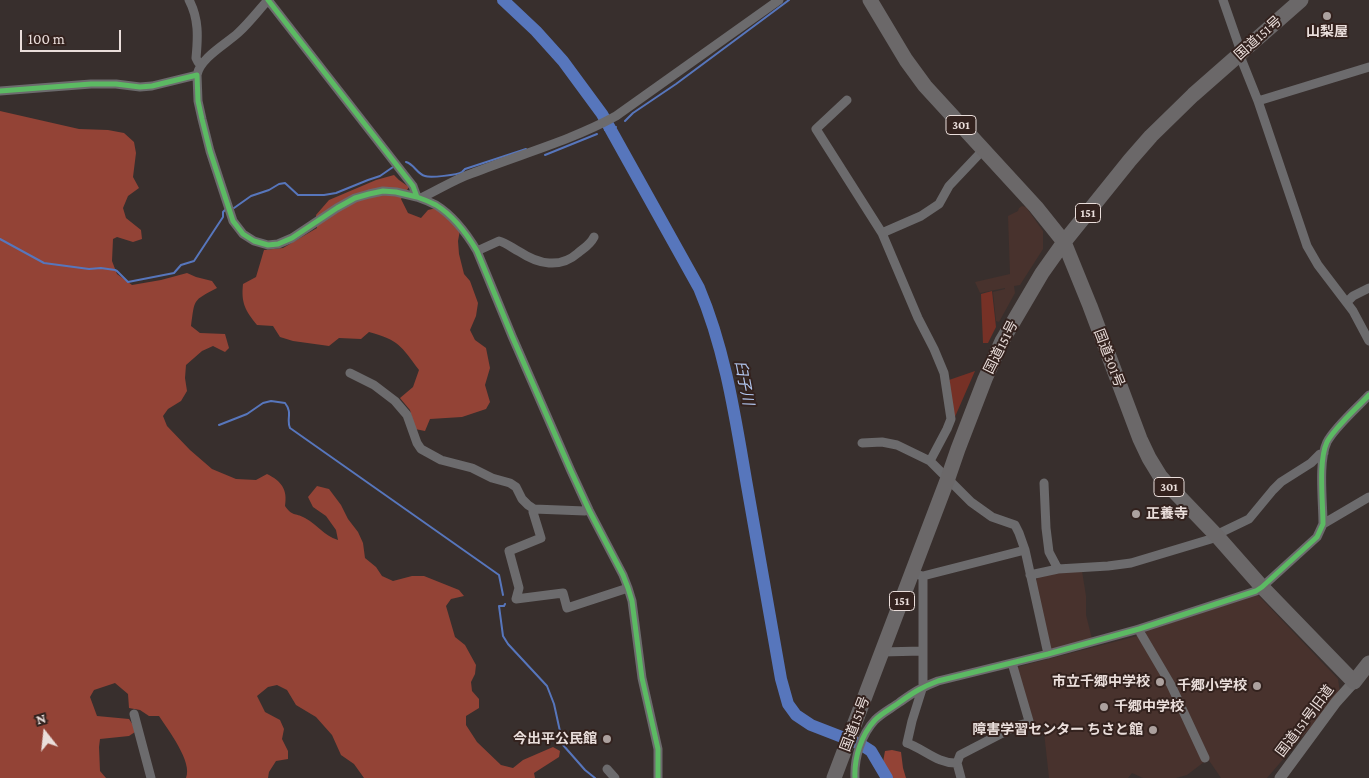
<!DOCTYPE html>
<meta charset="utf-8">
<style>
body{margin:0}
#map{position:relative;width:1369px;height:778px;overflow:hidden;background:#382f2d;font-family:"Crimson Pro",serif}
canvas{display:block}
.north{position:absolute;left:20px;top:708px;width:50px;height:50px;-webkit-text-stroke:4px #33221e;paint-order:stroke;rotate:344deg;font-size:14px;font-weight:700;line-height:20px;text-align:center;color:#eadedb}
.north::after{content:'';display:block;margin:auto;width:18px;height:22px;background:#eadedb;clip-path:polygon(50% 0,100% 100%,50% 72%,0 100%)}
.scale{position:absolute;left:20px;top:30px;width:101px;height:22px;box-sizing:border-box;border:2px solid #eadedb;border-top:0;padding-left:6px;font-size:15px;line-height:18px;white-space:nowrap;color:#eadedb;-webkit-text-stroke:4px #33221e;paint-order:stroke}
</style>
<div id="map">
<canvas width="1369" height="778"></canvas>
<div class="north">N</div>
<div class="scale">100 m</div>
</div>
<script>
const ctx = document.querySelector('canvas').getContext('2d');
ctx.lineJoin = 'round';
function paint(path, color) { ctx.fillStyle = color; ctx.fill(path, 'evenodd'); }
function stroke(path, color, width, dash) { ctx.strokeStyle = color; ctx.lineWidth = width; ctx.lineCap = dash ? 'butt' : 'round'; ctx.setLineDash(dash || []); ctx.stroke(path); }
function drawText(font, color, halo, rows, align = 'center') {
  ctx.font = font + ' "Crimson Pro","Noto Sans JP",serif'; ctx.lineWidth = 4; ctx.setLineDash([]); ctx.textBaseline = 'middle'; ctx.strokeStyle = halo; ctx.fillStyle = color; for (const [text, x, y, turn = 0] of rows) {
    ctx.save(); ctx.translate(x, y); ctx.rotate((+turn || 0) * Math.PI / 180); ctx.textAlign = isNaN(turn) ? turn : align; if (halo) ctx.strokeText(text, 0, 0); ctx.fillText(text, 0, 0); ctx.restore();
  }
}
const built = new Path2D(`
 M 1022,206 L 1026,207 L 1043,231 L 1043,249 L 1020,285 L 1014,286 L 1015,293 L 999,322 L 996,321 L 993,292 L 1005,289 L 1005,288 L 980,293 L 975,282 L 1010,274 L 1008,216 L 1018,211 L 1019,208 Z
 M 1060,571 L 1082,571 L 1086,596 L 1086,615 L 1092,639 L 1051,650 L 1035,582 L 1039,576 Z
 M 1258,595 L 1338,679 L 1340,693 L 1267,778 L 1221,778 L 1206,756 L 1145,635 L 1146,631 Z
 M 1137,636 L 1163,673 L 1172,690 L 1204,762 L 1187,775 L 1176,778 L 1143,778 L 1132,773 L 1128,778 L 1049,778 L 1044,732 L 1045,728 L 1034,725 L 1016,670 L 1017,667 Z`);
const green = new Path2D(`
 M 992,291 L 996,327 L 988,343 L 983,343 L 981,294 Z
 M 975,371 L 954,419 L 949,380 Z`);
const forest = new Path2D(`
 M 0,111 L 79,129 L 108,130 L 124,133 L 134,142 L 136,153 L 133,177 L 139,188 L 128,196 L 123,208 L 126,218 L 141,230 L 142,239 L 133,242 L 117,237 L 113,239 L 112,261 L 117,274 L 132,285 L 161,280 L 187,273 L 196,277 L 212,281 L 217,288 C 192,301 195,299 191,326 L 200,333 L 225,334 L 229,348 L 225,352 L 213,346 L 202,351 L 186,365 L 185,378 L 187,391 L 181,401 L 168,409 L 163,416 L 167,426 L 190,450 L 212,469 L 236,479 L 256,480 L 267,474 C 281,481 288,489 285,506 C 293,517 294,512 305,518 C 318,525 323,535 338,540 L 336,530 L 326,516 L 313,507 L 308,497 L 317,486 L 329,489 L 341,505 L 348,519 L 358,532 L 363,543 L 365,558 L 376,567 L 382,576 L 393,581 L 412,576 L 424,576 L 459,590 L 464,596 L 451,599 L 446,606 L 455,637 L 465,645 L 476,665 L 475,674 L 471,682 L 472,691 L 479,699 L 479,708 L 466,716 L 466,725 L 477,742 L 501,765 L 513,768 L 523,760 L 553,747 L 560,751 L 559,757 L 534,773 L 535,778 L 364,778 L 354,764 L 341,755 L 332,735 L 316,717 L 296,705 L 287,690 L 277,685 L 268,687 L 257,696 L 265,712 L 280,720 L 284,729 L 282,739 L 288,751 L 288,759 L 276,761 L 269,772 L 268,778 L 186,778 C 193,762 168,730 159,716 L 149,716 L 140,710 L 129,708 L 128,694 L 115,683 L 94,690 L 90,697 L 97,716 L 129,719 L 133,725 L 135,732 L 129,736 L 100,739 L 99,747 L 100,771 L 106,778 L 0,778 Z
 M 394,175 L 399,180 L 409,187 L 401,199 L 408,213 L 421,218 L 428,210 L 436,208 L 460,230 L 458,241 L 459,254 L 464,274 L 470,281 L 478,303 L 476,316 L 470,330 L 475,340 L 486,348 L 490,368 L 485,385 L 490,402 L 486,409 L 462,417 L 430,419 L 425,431 L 415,429 L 410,410 L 400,398 L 413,387 L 419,370 C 401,346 399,340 369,332 L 361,339 L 339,338 L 329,346 L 293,341 L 280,337 L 273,326 L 257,325 C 245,310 241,303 243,284 L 256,277 L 264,250 L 283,248 L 317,228 L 316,215 L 329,200 L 376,180 Z
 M 892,750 L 901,752 L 903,768 L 906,778 L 891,778 L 883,762 L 885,751 Z`);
const stream = new Path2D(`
 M 625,121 L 633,113 L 676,84 L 789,0
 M 605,130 L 616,127
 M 545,155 L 597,134
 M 406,162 C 414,164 417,174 425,176 C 430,178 458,175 462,172 C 463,171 464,170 465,169 L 526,149
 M 234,208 L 251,196 L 269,190 L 279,184 L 285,183 L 298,195 L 324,195 L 336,193 L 368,180 L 380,176 L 393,167
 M 0,239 L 44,263 L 89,269 L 101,268 L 115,270 L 117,271 L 128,282 L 174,273 L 181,265 L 194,261 L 223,217 L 223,212 L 225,210
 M 219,425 L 247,414 L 263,403 L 271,401 L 285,403 C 293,413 286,419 290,428 L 499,575 L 503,595
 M 505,604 L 504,606 L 499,606 L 503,636 L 508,644 L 547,686 L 554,704 L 563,745 L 585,770 L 595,778`);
const river = new Path2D(`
 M 503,0 L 536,31 L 563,61 L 602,114 L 699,288 C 725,349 735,416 746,480 C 758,546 769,613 781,679 L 788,704 L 796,715 L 811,725 L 860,744 L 871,751 L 887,778`);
const street = new Path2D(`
 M 189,0 C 199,19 198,37 196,58 L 198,62 L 201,65
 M 268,0 L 413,186 L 417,197 C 423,199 430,202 436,205 C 452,215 467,234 477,251 L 512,336 L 571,471 L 589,510 L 623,575 L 628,588 L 632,601 L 642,678 L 658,749 L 658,778
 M 1223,0 L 1239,46 L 1242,61 L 1258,101 L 1307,246 L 1318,265 L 1353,311 L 1369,341
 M 197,75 C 200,58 226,44 238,33 C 249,23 258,11 268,0
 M 0,91 L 91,84 L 116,84 L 140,87 L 152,86 L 197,75 L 198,101 L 202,119 L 210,151 L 233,221 L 243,234 L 254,241 L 268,245 L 278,244 L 292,238 L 337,208 L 355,198 L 369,194 L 383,191 L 396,192 L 417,197
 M 847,100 L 816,129 L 882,233 L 918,318 L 934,349 L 944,373 L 951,419 L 947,429 L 930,461
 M 1258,101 L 1369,67
 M 421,198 C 438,190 455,179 473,173 C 521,154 570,141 616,116 L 779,0
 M 882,233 L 921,216 L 939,204 L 949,186 L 984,149
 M 477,251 L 499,241 C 507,243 512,248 520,252 C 538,264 560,269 578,253 C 584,248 590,245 594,237
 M 1347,302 L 1353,296 L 1369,288
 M 350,373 L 374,385 L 395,401 L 407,415 L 417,443 L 421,449 L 441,460 L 472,468 L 492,478 L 510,483 L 516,487 L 522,499 L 528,505 L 534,509 L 585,511 L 589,510
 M 862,443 L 882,442 L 897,445 L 930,461 L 971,502 L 992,517 L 1015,525 L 1019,533 L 1025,550 L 1048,654
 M 1044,483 L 1046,528 L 1049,552 L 1058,569
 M 534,509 L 533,512 L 541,538 L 509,551 L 519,588 L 516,599 L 563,593 L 567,608 L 628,588
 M 1323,524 L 1369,497
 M 919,575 L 923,576 L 1025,550
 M 1030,575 L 1058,569 L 1108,566 L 1131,563 L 1211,539 L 1222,532 L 1249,519 L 1273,490 L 1281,482 L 1311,463 L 1320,454 L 1324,453
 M 923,576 L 923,686 L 912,721 L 907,743 C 924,749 938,764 957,763
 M 1139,629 L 1141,634 L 1171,685 L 1205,758
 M 882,652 L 922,651
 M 134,714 L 151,778
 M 607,769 L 615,778
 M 855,778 C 854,758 861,735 875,720 C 882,713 892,708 900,702 C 914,692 922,687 938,681 L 1048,654 L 1139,629 L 1256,591 L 1262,587 L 1317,537 L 1323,524 C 1323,502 1318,461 1327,442 C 1335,427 1357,408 1369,395
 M 961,778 L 957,763 L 960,755 L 1016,726 L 1027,723 L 1029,721 L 1012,663`);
const secondary = new Path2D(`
 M 1280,778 L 1336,702 L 1354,682`);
const highway = new Path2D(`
 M 870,0 L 906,60 L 925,86 L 1036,207 L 1064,242 L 1090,306 L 1140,439 L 1149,458 L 1160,476 L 1169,486 L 1217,536 L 1262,587 L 1354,682 L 1369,663
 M 834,778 L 948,478 L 958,449 L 985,379 L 1002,341 L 1042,273 L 1064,242 L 1130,160 L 1151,136 L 1193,95 L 1301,0`);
const cycleway = new Path2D(`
 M 268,0 L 413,186 L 417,197 C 423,199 430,202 436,205 C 452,215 467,234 477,251 L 512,336 L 571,471 L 589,510 L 623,575 L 628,588 L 632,601 L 642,678 L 658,749 L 658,778
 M 0,91 L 91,84 L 116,84 L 140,87 L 152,86 L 197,75 L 198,101 L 202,119 L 210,151 L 233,221 L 243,234 L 254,241 L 268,245 L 278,244 L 292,238 L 337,208 L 355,198 L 369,194 L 383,191 L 396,192 L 417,197
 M 855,778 C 854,758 861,735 875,720 C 882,713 892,708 900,702 C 914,692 922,687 938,681 L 1048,654 L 1139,629 L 1256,591 L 1262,587 L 1317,537 L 1323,524 C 1323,502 1318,461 1327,442 C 1335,427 1357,408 1369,395`);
const markers = [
 [1327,16,5,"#aca19e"],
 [1136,514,5,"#aca19e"],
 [1160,682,5,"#aca19e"],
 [1257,686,5,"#aca19e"],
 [1104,707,5,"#aca19e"],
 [1153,730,5,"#aca19e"],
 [607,739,5,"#aca19e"]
];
const shields = [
 [961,125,30],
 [1088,213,25],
 [1169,487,30],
 [902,601,25]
];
const shieldNames = [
 ["301",961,125],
 ["151",1088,213],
 ["301",1169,487],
 ["151",902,601]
];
const poiNames = [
 ["山梨屋",1327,32,"center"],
 ["正養寺",1146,514,"left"],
 ["市立千郷中学校",1150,682],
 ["千郷小学校",1247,686],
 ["千郷中学校",1114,707,"left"],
 ["障害学習センター ちさと館",1143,730],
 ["今出平公民館",597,739]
];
const streetNames = [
 ["国道151号",1258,38,-42],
 ["国道151号",1001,347,-63],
 ["国道301号",1109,358,69],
 ["国道151号旧道",1305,721,-53],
 ["国道151号",855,724,-69]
];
const waterNames = [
 ["臼子川",744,383,79]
];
paint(built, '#48322d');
paint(green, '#763126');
paint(forest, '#934336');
stroke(stream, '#5776bc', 2);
stroke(river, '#5776bc', 12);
stroke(street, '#6c6b6d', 9);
stroke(secondary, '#6f6d6e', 11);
stroke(highway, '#6b6869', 15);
stroke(cycleway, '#5cba63', 5);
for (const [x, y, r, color] of markers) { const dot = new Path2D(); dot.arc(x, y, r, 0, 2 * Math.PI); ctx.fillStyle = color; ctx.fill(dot); stroke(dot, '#33221e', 2); }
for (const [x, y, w] of shields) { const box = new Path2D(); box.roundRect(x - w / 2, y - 9.5, w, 19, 4); ctx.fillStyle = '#33221e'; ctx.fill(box); stroke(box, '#eadedb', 1); }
drawText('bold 12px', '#eadedb', null, shieldNames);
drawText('bold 14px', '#eadedb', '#33221e', poiNames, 'right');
drawText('14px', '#eadedb', '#33221e', streetNames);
drawText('italic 15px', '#b1c5ed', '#33221e', waterNames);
</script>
